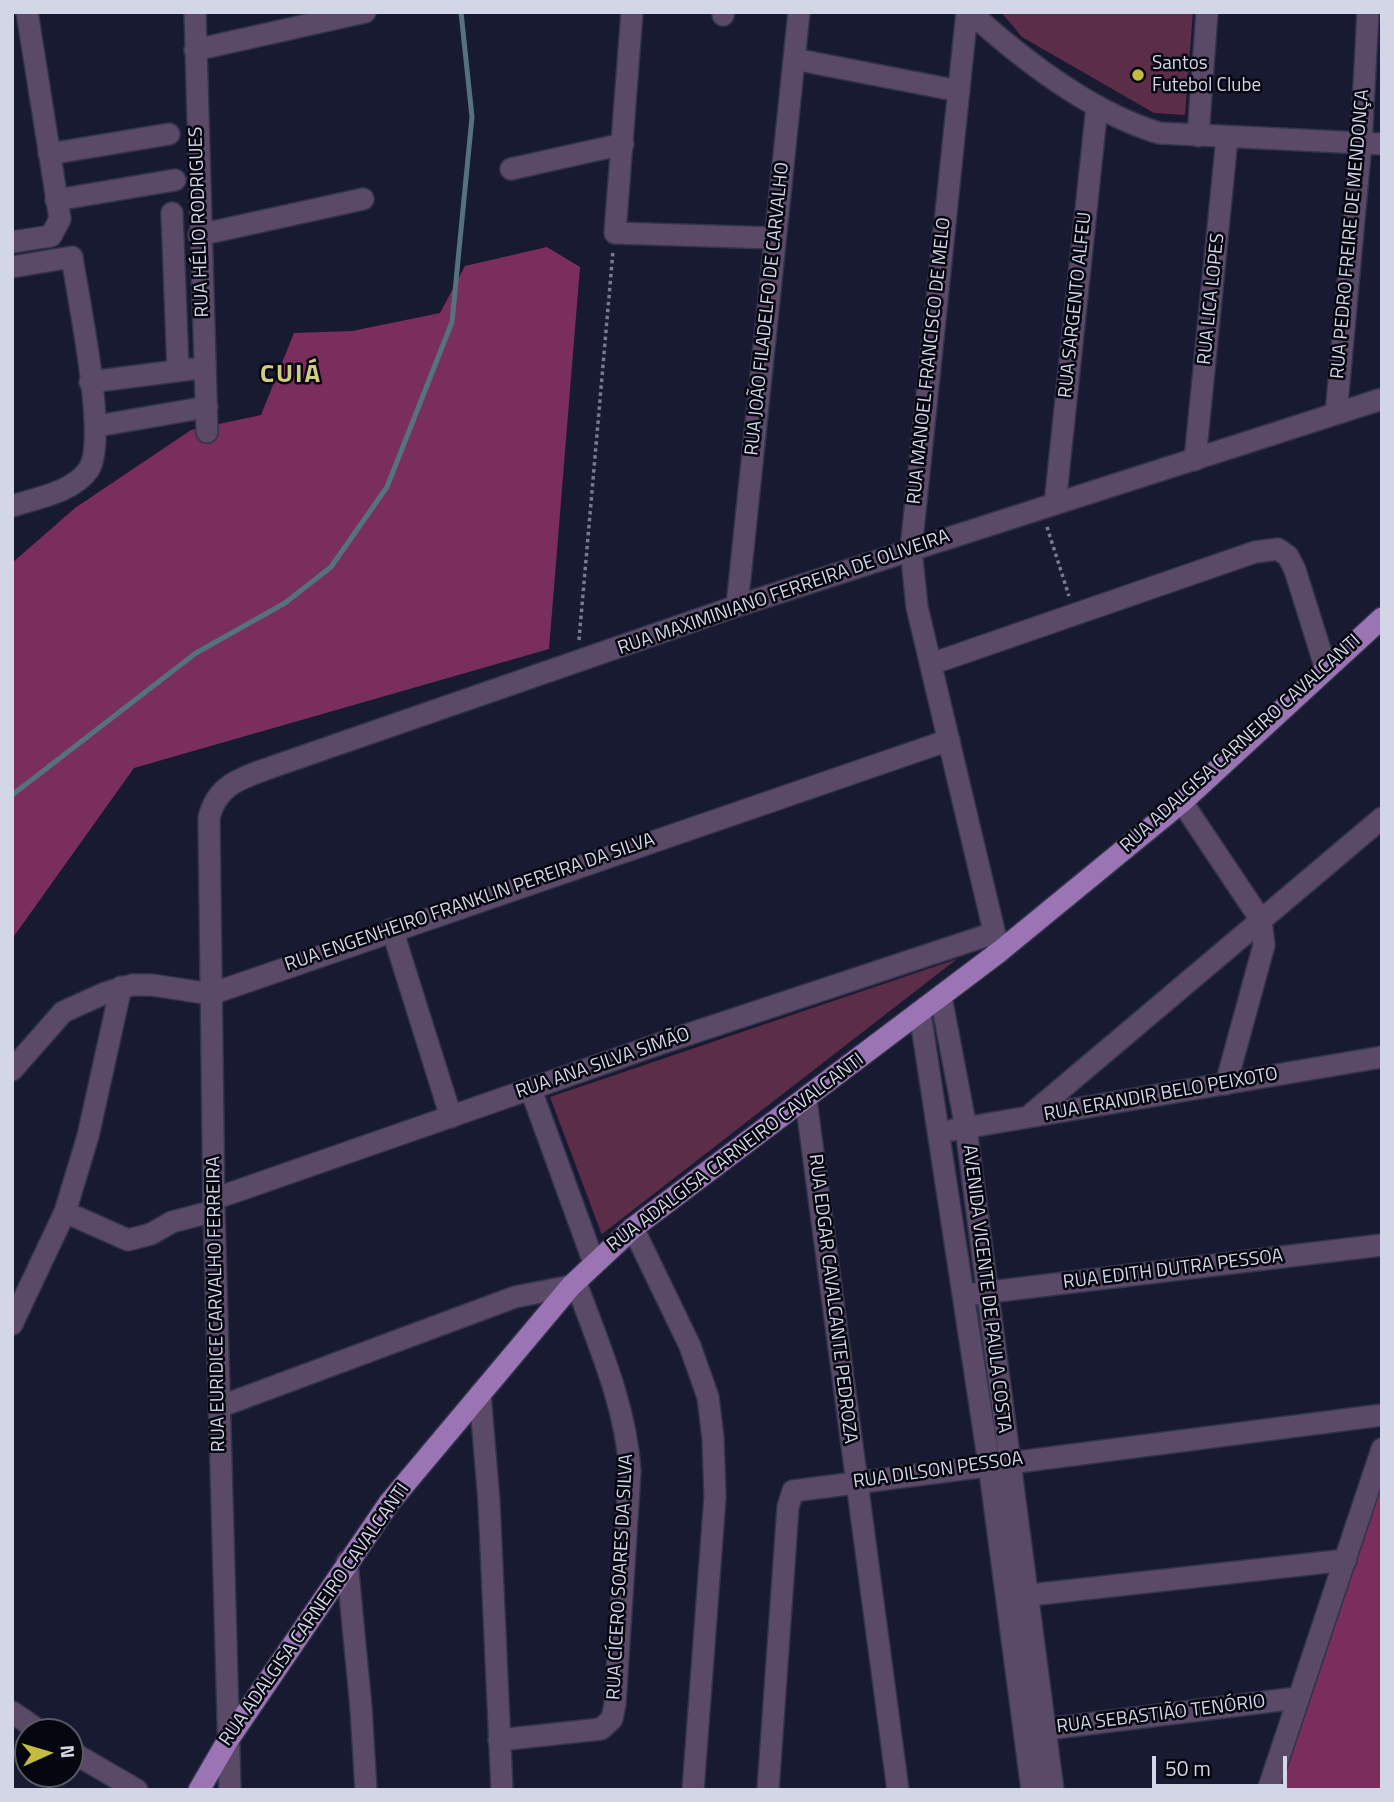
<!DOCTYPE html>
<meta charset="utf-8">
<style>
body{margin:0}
#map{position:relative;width:1394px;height:1802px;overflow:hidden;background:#171a31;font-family:"Titillium Web",sans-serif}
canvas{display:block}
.frame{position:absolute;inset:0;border:14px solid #d2d6e6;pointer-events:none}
.north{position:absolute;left:14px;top:1718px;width:70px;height:70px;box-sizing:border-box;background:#05060f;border:2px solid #575965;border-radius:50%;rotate:86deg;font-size:19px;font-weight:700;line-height:28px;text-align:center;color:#d2d6e6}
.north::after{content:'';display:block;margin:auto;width:24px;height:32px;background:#c4bc3e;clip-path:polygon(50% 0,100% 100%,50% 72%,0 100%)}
.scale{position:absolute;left:1152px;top:1756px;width:135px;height:32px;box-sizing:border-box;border:4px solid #d2d6e6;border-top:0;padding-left:9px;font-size:21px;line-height:24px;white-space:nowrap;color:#d2d6e6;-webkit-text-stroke:5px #05060f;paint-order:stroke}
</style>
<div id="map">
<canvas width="1394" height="1802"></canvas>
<div class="frame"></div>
<div class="north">N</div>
<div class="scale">50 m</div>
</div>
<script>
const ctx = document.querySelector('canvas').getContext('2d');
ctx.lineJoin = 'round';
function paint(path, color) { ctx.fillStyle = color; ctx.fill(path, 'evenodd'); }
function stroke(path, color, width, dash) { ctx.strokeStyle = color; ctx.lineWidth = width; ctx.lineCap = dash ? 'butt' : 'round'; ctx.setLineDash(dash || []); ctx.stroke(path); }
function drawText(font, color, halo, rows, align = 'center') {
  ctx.font = font + ' "Titillium Web",sans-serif'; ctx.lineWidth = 5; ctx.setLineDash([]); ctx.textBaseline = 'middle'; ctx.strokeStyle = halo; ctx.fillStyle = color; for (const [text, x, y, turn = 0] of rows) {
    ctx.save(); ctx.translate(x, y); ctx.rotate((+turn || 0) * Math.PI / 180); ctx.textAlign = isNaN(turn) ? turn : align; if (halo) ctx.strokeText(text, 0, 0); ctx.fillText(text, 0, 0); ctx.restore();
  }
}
const green = new Path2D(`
 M 1001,12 L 1193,12 L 1185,115 L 1154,113 L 1022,37 Z
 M 957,959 L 602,1234 L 602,1235 L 550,1097 Z`);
const forest = new Path2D(`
 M 547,247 L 580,267 L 549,649 L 134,768 L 12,939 L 12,563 L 75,508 L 191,430 L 261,415 L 294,333 L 352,331 L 440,313 L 465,266 Z
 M 1382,1484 L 1382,1790 L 1273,1790 Z`);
const stream = new Path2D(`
 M 12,795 L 196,653 L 285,603 L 331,567 L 387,487 L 452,322 L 472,117 L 461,12`);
const path = new Path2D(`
 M 1047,527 L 1069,596
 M 579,640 L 613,251`);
const minor = new Path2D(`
 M 195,12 L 207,432
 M 632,12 L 615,233 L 774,238
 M 723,12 L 723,15
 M 967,12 L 911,549 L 917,607 L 999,952
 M 970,12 C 1024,61 1090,112 1159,133 L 1382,144
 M 195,50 L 365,12
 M 794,59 L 959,91
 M 1198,136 L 1207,12
 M 49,154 L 169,134
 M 511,169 L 623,144
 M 56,200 L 175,180
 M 172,213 L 178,370
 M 199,235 L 363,199
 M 12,242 L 51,236 L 60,219 L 27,12
 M 12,267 L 72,257 C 78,298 108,438 89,469 C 74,492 37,498 12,506
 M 90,382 L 192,369
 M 1336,414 L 1361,143 L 1368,12
 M 97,426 L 207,407
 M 1195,460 L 1227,138
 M 1055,504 L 1097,106
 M 737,606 L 799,12
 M 931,664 L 1255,552 L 1278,549 L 1288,556 L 1295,570 L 1326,669
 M 1182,802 L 1261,920 L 1264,945 L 1226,1084
 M 392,929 L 451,1117
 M 941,997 L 966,1128 L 1053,1790
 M 920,1013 L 989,1464 L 1032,1790
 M 12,1070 L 63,1012 L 105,993 L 132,985 L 152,985 L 211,994 L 949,740
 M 531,1090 L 594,1263
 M 806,1100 L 898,1790
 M 1028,1117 L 1382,818
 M 952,1130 L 1382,1057
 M 214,1199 L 659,1044 L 994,933
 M 65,1212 L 88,1136 L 121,987
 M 633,1228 L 690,1346 L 708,1397 L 713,1438 L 715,1497 L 693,1790
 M 973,1294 L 1382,1245
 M 12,1324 L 65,1212 L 128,1240 L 151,1234 L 172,1222 L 214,1211
 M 480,1394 L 489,1502 L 502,1790
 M 219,1407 L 515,1297 L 571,1286
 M 347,1562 L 361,1708 L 366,1790
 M 1012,1597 L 1346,1560
 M 12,1712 L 41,1732
 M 1031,1731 L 1297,1698
 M 499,1740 L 601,1729 L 612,1719 L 615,1704 L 630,1471 C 626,1406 598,1343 576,1283
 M 70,1751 L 137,1790
 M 230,1790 L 214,1211 L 209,818 C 217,784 242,778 272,767 L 737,606 L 1382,399
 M 768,1790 L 788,1507 L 793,1491 L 1382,1415
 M 1268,1790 L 1382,1449`);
const major = new Path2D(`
 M 199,1790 L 228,1740 L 389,1503 L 571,1286 L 633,1228 L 999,952 L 1182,802 L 1382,618`);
const markers = [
 [1138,75,7,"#c4bc3e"]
];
const poiNames = [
 ["Santos",1152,64],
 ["Futebol Clube",1152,86]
];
const streetNames = [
 ["RUA HÉLIO RODRIGUES",200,222,-92],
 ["RUA PEDRO FREIRE DE MENDONÇA",1351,234,-85],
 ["RUA LICA LOPES",1212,299,-84],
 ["RUA SARGENTO ALFEU",1076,305,-84],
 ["RUA JOÃO FILADELFO DE CARVALHO",768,309,-84],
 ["RUA MANOEL FRANCISCO DE MELO",930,361,-84],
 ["RUA MAXIMINIANO FERREIRA DE OLIVEIRA",784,593,-19],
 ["RUA ADALGISA CARNEIRO CAVALCANTI",1241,744,-42],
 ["RUA ENGENHEIRO FRANKLIN PEREIRA DA SILVA",470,903,-19],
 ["RUA ANA SILVA SIMÃO",603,1064,-19],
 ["RUA ERANDIR BELO PEIXOTO",1161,1095,-10],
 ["RUA ADALGISA CARNEIRO CAVALCANTI",736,1153,-37],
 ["RUA EDITH DUTRA PESSOA",1173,1270,-7],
 ["AVENIDA VICENTE DE PAULA COSTA",986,1289,83],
 ["RUA EDGAR CAVALCANTE PEDROZA",832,1299,83],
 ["RUA EURIDICE CARVALHO FERREIRA",217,1304,-91],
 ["RUA DILSON PESSOA",938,1471,-8],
 ["RUA CÍCERO SOARES DA SILVA",621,1577,-87],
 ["RUA ADALGISA CARNEIRO CAVALCANTI",315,1615,-55],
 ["RUA SEBASTIÃO TENÓRIO",1161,1715,-7]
];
const districtNames = [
 ["CUIÁ",291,376]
];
paint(green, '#5c2d48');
paint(forest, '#7a2e5d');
stroke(stream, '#54737c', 5);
stroke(minor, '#31344a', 24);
stroke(major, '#31344a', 24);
stroke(path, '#777b8e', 3.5, [3.5, 3.5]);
stroke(minor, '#5b4968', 21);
stroke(major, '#9b74b4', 21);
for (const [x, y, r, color] of markers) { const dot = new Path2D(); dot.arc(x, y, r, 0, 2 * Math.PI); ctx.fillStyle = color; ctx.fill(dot); stroke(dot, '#05060f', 2.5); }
drawText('19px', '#d2d6e6', '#05060f', poiNames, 'left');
drawText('19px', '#d2d6e6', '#05060f', streetNames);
ctx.letterSpacing = '2px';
drawText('bold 26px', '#d1cd7e', '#05060f', districtNames);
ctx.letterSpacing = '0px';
</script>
